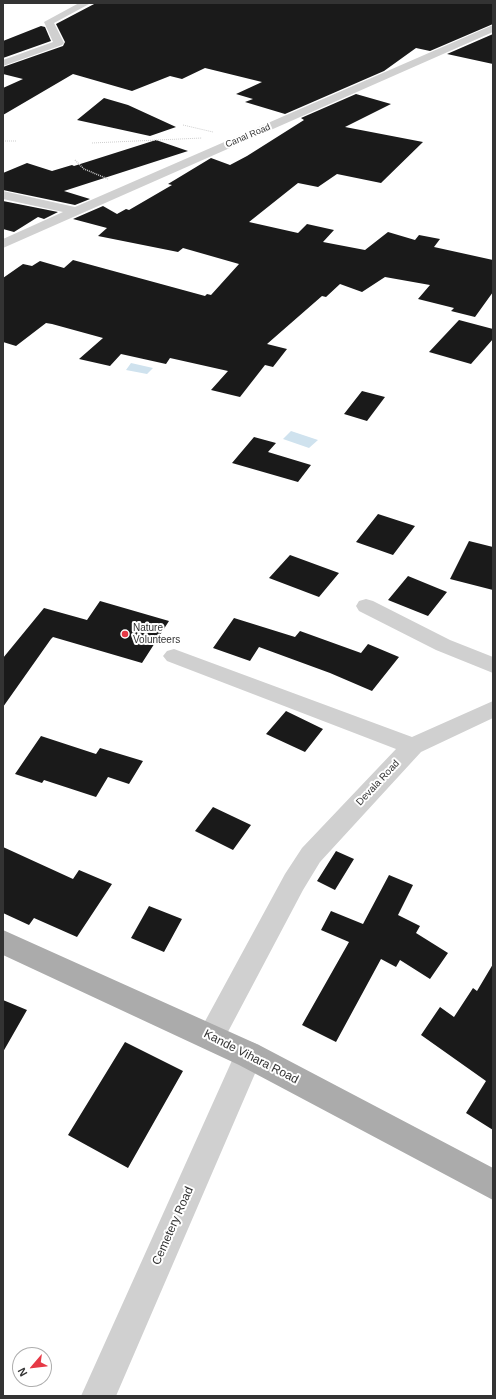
<!DOCTYPE html>
<style>
body{margin:0}
#map{position:relative;width:496px;height:1399px;overflow:hidden;background:#fff;font-family:Helvetica,sans-serif}
canvas{display:block}
.frame{position:absolute;inset:0;border:4px solid #333;pointer-events:none}
.north{position:absolute;left:12px;top:1347px;width:40px;height:40px;box-sizing:border-box;background:#fff;border:1px solid #adadad;border-radius:50%;rotate:242deg;font-size:11px;font-weight:700;line-height:16px;text-align:center;color:#333}
.north::after{content:'';display:block;margin:auto;width:14px;height:18px;background:#e63946;clip-path:polygon(50% 0,100% 100%,50% 72%,0 100%)}
</style>
<div id="map">
<canvas width="496" height="1399"></canvas>
<div class="frame"></div>
<div class="north">N</div>
</div>
<script>
const ctx = document.querySelector('canvas').getContext('2d');
ctx.lineJoin = 'round';
function paint(path, color) { ctx.fillStyle = color; ctx.fill(path, 'evenodd'); }
function stroke(path, color, width, dash) { ctx.strokeStyle = color; ctx.lineWidth = width; ctx.lineCap = dash ? 'butt' : 'round'; ctx.setLineDash(dash || []); ctx.stroke(path); }
function drawText(font, color, halo, rows, align = 'center') {
  ctx.font = font + ' Helvetica,sans-serif'; ctx.lineWidth = 4; ctx.setLineDash([]); ctx.textBaseline = 'middle'; ctx.strokeStyle = halo; ctx.fillStyle = color; for (const [text, x, y, turn = 0] of rows) {
    ctx.save(); ctx.translate(x, y); ctx.rotate((+turn || 0) * Math.PI / 180); ctx.textAlign = isNaN(turn) ? turn : align; if (halo) ctx.strokeText(text, 0, 0); ctx.fillText(text, 0, 0); ctx.restore();
  }
}
const water = new Path2D(`
 M 131,363 L 153,368 L 147,374 L 126,370 Z
 M 291,431 L 318,440 L 309,448 L 283,439 Z`);
const building = new Path2D(`
 M 96,3 L 493,3 L 493,24 L 430,51 L 416,48 L 384,71 L 285,114 L 245,102 L 253,99 L 236,94 L 262,82 L 205,68 L 182,79 L 170,76 L 132,91 L 73,74 L 3,115 L 3,88 L 23,79 L 3,74 L 3,67 L 63,46 L 65,42 L 56,24 Z
 M 41,26 L 45,27 L 51,41 L 3,58 L 3,41 Z
 M 493,34 L 493,64 L 447,54 Z
 M 356,94 L 391,104 L 345,127 L 423,142 L 381,183 L 337,174 L 318,187 L 298,183 L 249,222 L 298,233 L 307,224 L 334,230 L 323,242 L 365,250 L 388,232 L 415,240 L 419,235 L 440,239 L 434,247 L 493,260 L 493,292 L 475,317 L 451,311 L 454,308 L 418,299 L 430,285 L 385,277 L 362,292 L 340,284 L 326,297 L 322,296 L 267,344 L 287,349 L 273,367 L 265,365 L 240,397 L 211,390 L 228,371 L 170,358 L 166,364 L 121,354 L 110,366 L 79,359 L 103,338 L 52,324 L 46,323 L 16,346 L 3,342 L 3,278 L 23,264 L 32,266 L 40,261 L 64,268 L 73,260 L 205,296 L 207,294 L 211,295 L 239,264 L 183,248 L 178,252 L 98,236 L 107,228 L 73,219 L 103,206 L 117,214 L 126,209 L 129,210 L 172,185 L 168,184 L 211,158 L 230,165 L 247,156 L 304,120 L 301,118 Z
 M 104,98 L 128,105 L 176,127 L 150,136 L 77,120 Z
 M 156,140 L 188,151 L 64,191 L 90,199 L 75,205 L 3,190 L 3,173 L 27,163 L 52,171 L 72,165 L 74,166 Z
 M 3,201 L 58,212 L 44,219 L 38,217 L 14,232 L 3,229 Z
 M 459,320 L 493,329 L 493,339 L 471,364 L 429,352 Z
 M 362,391 L 385,397 L 367,421 L 344,414 Z
 M 254,437 L 276,443 L 268,452 L 311,465 L 298,482 L 232,463 Z
 M 378,514 L 415,526 L 393,555 L 356,542 Z
 M 469,541 L 493,547 L 493,590 L 450,579 Z
 M 290,555 L 339,573 L 319,597 L 269,578 Z
 M 408,576 L 447,592 L 428,616 L 388,600 Z
 M 100,601 L 169,621 L 142,663 L 53,637 L 51,639 L 3,707 L 3,658 L 44,608 L 87,620 Z
 M 234,618 L 295,637 L 300,631 L 361,653 L 368,644 L 399,657 L 372,691 L 330,673 L 259,647 L 250,661 L 213,648 Z
 M 286,711 L 323,729 L 305,752 L 266,734 Z
 M 41,736 L 96,754 L 100,748 L 143,761 L 129,784 L 108,777 L 96,797 L 44,780 L 42,783 L 15,774 Z
 M 213,807 L 251,825 L 233,850 L 195,831 Z
 M 3,847 L 73,879 L 79,870 L 112,884 L 77,937 L 34,918 L 29,925 L 3,913 Z
 M 336,851 L 354,859 L 335,890 L 317,881 Z
 M 389,875 L 413,885 L 398,915 L 420,926 L 416,933 L 448,953 L 430,979 L 400,960 L 396,967 L 381,959 L 336,1042 L 302,1025 L 349,942 L 321,930 L 331,911 L 363,924 Z
 M 149,906 L 182,919 L 164,952 L 131,938 Z
 M 493,964 L 493,1130 L 466,1113 L 486,1081 L 421,1035 L 440,1007 L 454,1017 L 473,988 L 477,991 Z
 M 3,1000 L 27,1010 L 3,1052 Z
 M 125,1042 L 183,1071 L 128,1168 L 68,1135 Z`);
const pathFar1 = new Path2D(`
 M 183,125 L 213,132
 M 3,141 L 17,141
 M 92,143 L 202,138`);
const path = new Path2D(`
 M 75,160 L 84,169 L 108,179`);
const minor = new Path2D(`
 M 79,3 L 91,3 L 54,23 L 64,43 L 62,45 L 3,66 L 3,60 L 53,42 L 44,22 Z
 M 493,25 L 493,32 L 3,248 L 3,239 L 63,212 L 3,199 L 3,191 L 75,207 Z
 M 366,599 L 373,601 L 450,640 L 493,657 L 493,673 L 436,650 L 359,611 L 356,606 L 359,601 Z
 M 174,649 L 412,737 L 493,701 L 493,718 L 421,752 L 320,862 L 303,890 L 221,1045 L 211,1049 L 201,1045 L 197,1036 L 285,874 L 302,848 L 396,749 L 167,661 L 163,656 L 167,651 Z
 M 249,1041 L 259,1045 L 263,1055 L 116,1396 L 81,1396 L 239,1045 Z`);
const major = new Path2D(`
 M 3,930 L 259,1045 L 493,1168 L 493,1200 L 239,1065 L 3,955 Z`);
const markers = [
 [125,634,4,"#e63946"]
];
const farStreetnames = [
 ["Canal Road",248,136,-23]
];
const poiNames = [
 ["Nature",133,628],
 ["Volunteers",133,640]
];
const streetNames = [
 ["Devala Road",378,783,-47]
];
const nearStreetnames = [
 ["Kande Vihara Road",251,1057,27],
 ["Cemetery Road",173,1226,-66]
];
paint(water, '#cfe2ee');
paint(building, '#1a1a1a');
stroke(pathFar1, '#cdcdcd', 1, [1, 1]);
stroke(path, '#cdcdcd', 1.5, [1, 1]);
paint(minor, '#d0d0d0');
paint(major, '#ababab');
for (const [x, y, r, color] of markers) { const dot = new Path2D(); dot.arc(x, y, r, 0, 2 * Math.PI); ctx.fillStyle = color; ctx.fill(dot); stroke(dot, '#fff', 1.5); }
drawText('9px', '#333', '#fff', farStreetnames);
drawText('10px', '#333', '#fff', poiNames, 'left');
drawText('10px', '#333', '#fff', streetNames);
drawText('12px', '#333', '#fff', nearStreetnames);
</script>
